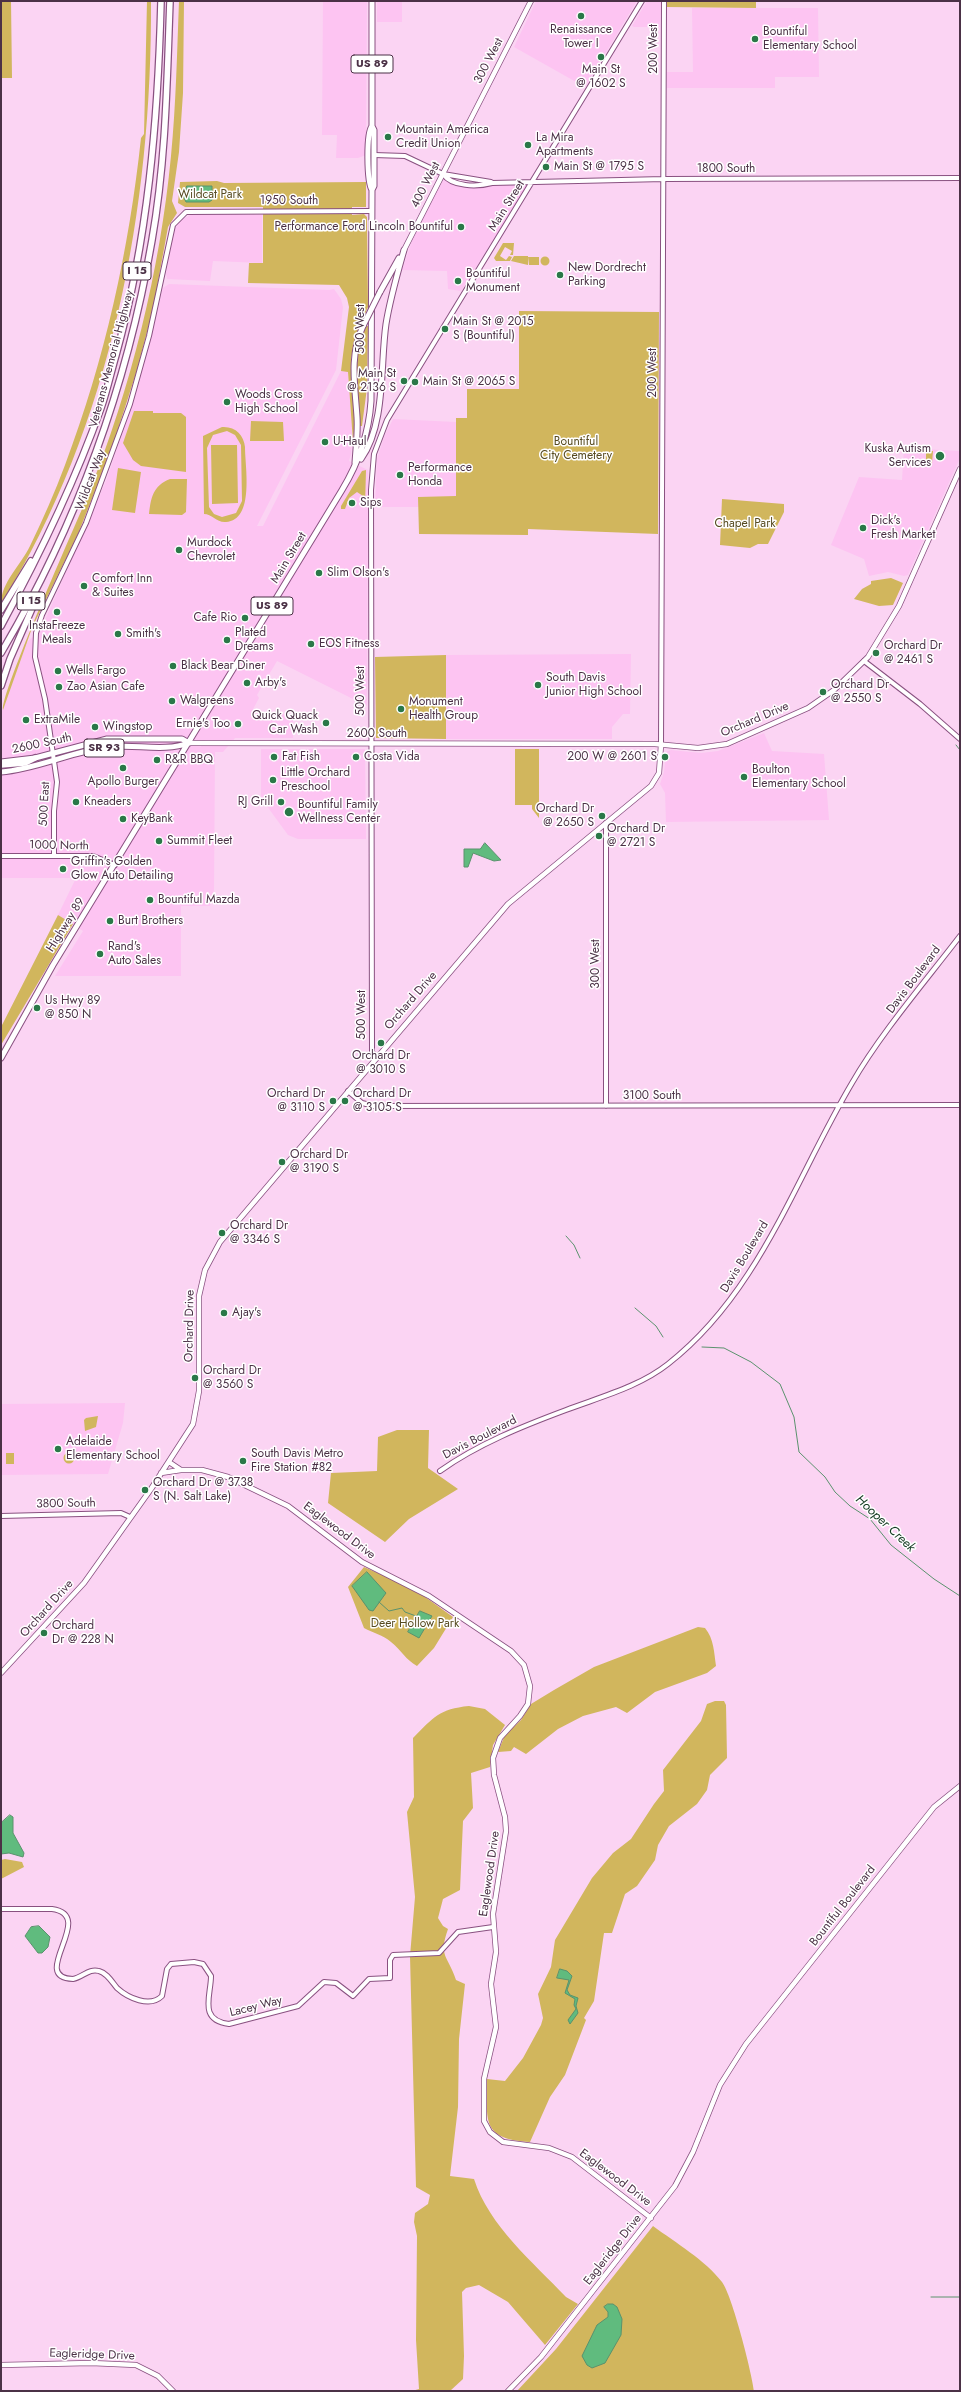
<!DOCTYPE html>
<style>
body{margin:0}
#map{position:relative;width:961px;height:2392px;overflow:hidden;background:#fbd4f3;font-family:Jost,sans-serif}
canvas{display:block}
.frame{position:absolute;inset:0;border:2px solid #4b3146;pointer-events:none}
</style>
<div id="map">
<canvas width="961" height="2392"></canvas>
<div class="frame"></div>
</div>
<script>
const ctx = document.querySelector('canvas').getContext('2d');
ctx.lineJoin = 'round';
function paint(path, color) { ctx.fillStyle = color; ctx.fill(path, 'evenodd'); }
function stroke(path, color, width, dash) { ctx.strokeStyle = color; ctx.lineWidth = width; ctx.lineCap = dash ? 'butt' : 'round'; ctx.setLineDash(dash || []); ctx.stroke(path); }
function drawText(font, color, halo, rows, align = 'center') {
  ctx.font = font + ' Jost,sans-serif'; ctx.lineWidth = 3; ctx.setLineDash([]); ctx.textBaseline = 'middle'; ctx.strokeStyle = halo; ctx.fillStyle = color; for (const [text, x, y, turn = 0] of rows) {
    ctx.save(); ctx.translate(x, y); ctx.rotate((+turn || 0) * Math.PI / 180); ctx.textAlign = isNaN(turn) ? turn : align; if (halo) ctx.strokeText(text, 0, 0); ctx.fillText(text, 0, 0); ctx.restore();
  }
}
const built = new Path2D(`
 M 323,1 L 367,1 L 366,155 L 358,158 L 336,158 L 337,135 L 322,135 Z
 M 377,1 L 402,1 L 402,22 L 377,22 Z
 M 536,1 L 637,1 L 585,87 L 514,47 Z
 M 647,1 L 661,1 L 660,27 L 634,27 L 632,26 Z
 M 692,8 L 818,8 L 819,77 L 775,77 L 775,88 L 667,88 L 667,72 L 693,72 Z
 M 444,178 L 458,184 L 528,185 L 461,291 L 448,289 L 447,271 L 402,270 L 412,241 Z
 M 193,214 L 262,215 L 262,263 L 213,261 L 210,281 L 167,279 L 166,274 L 174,230 L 180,220 Z
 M 169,284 L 329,290 L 334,289 L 341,299 L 343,307 L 336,370 L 257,526 L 263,526 L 341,371 L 345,370 L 348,372 L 352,426 L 351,454 L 349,461 L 368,470 L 367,706 L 277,661 L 257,695 L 259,698 L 251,713 L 293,714 L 293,738 L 235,738 L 223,752 L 215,752 L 214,890 L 210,906 L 181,906 L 181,976 L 55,976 L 83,931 L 58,915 L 76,878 L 1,878 L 1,714 L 24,645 L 41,629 L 106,481 L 135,396 L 163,288 Z
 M 393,419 L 456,422 L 456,497 L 419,497 L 419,507 L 375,507 L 377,459 L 384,437 Z
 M 904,448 L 960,451 L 960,458 L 908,575 L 904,576 L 888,572 L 869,576 L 864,559 L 831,545 L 859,477 L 902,480 Z
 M 631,654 L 630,714 L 623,714 L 612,727 L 612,739 L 446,739 L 446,655 Z
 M 764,733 L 772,751 L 824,754 L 829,820 L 666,822 L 665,793 L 660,784 L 664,772 L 666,752 L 671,750 L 701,753 L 718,751 Z
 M 261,749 L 365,749 L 366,839 L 298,839 L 288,835 L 261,798 Z
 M 125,1403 L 123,1423 L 108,1474 L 1,1475 L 1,1404 Z`);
const green = new Path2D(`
 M 1,1 L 11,1 L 12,78 L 1,78 Z
 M 147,1 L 151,1 C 152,208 112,425 1,604 C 1,582 21,565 30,546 C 43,519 55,492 65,465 C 105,359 129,250 141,138 L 144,134 Z
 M 179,1 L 184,1 L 183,93 L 179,152 L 172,201 L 177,213 L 168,227 L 153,309 L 137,370 L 111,451 L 78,534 L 32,628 L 3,710 C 0,694 76,524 88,495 C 131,388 160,271 171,156 C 176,105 177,53 179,1 Z
 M 667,1 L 756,1 L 756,8 L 667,7 Z
 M 217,181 L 224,183 L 366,182 L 366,207 L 352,207 L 352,215 L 364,214 L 367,217 L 368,307 L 357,332 L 351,359 L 355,421 L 353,442 L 348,372 L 341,371 L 349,307 L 347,298 L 339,285 L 248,283 L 249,263 L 263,263 L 263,207 L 185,207 L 178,203 L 180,182 Z
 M 503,243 L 514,243 L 513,255 L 510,255 L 512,251 L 505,247 L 500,256 L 506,260 L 509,256 L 512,257 L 510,261 L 496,261 L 494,258 Z
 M 514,256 L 528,256 L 528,265 L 511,261 Z
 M540.5 261a4.5 4.5 0 1 1 9 0a4.5 4.5 0 1 1-9 0Z
 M 528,257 L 539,257 L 539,265 L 529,265 Z
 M 519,311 L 659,312 L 658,534 L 528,529 L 528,535 L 419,534 L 418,497 L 456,496 L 456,418 L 467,418 L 467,389 L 519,389 Z
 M 366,326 L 368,326 L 367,388 L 362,426 L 360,426 L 356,373 L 357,345 Z
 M 134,411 L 153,411 L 153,413 L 181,413 L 186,417 L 186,472 L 141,466 L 133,460 L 123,443 Z
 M 251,421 L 283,422 L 284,441 L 250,441 Z
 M 222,427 C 235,426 244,435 245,447 C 245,467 255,520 226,522 C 217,523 212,514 204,514 L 203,436 ZM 227,431 L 235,435 L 241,445 L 242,501 L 236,513 L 222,517 L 214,514 L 209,507 L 207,448 L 213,435 Z
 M 211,445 L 237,445 L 238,503 L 212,504 Z
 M 926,450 L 933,451 L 932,463 L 926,462 Z
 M 118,468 L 141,472 L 135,513 L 112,510 Z
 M 366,470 L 365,507 L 361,506 L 363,496 L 357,492 L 349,498 L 345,509 L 341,509 L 341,506 L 362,471 Z
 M 170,479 L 187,479 L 186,512 L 182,515 L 149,514 C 151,497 153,486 170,479 Z
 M 722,499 L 784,504 L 784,512 L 768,544 L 758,544 L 750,548 L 720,545 Z
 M 891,578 L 903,583 L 893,605 L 879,606 L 854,599 L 862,589 L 871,584 L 871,581 Z
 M 446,655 L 446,739 L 376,738 L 375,657 Z
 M 515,749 L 539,749 L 539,818 L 532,809 L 532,805 L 515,805 Z
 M 58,915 L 73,924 L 1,1045 L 1,1027 Z
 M 98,1416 L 96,1427 L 85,1431 L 84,1420 L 86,1418 Z
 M 397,1430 L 429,1430 L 428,1468 L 458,1489 L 409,1519 L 385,1542 L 328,1503 L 331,1473 L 377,1471 L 378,1437 Z
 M63.5 1458a5.5 5.5 0 1 1 11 0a5.5 5.5 0 1 1-11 0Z
 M 6,1453 L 14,1453 L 14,1464 L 6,1464 Z
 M 364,1567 L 414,1589 L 453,1617 L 434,1648 L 417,1666 C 406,1660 401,1650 391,1642 C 383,1635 373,1633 364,1628 L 348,1587 Z
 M 698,1627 L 705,1628 C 714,1639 714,1652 716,1666 L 707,1673 L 655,1692 L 627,1713 L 616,1707 L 583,1716 L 558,1729 L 526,1754 L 514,1747 L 511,1751 L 498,1752 L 505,1735 L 521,1720 L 531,1704 L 554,1690 L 594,1667 Z
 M 715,1701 L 724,1701 L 726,1705 L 727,1758 L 710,1775 L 707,1790 L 697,1804 L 669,1826 L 658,1845 L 655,1860 L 637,1886 L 625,1894 L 612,1933 L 604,1933 L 594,2001 L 584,2018 L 586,2020 L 565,2075 L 550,2097 L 530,2142 C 481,2139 487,2121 487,2079 L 505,2081 L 523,2058 L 541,2025 L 543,2018 L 538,1994 L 551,1967 L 555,1940 L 592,1878 L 613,1853 L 631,1839 L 654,1804 L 664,1791 L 663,1770 L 701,1721 L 707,1704 Z
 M 469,1706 L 485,1709 L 505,1725 L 493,1745 L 490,1767 L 471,1773 L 473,1808 L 463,1821 L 460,1890 L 443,1899 L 438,1918 L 443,1926 L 448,1929 C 438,1957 448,1955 456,1980 L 465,1984 L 459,2039 L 458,2107 L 450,2176 L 474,2179 C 489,2226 533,2262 566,2297 L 578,2304 L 545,2345 L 508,2302 L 479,2285 L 466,2288 L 462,2292 L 464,2356 L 463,2379 L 450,2391 L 412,2391 L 419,2389 L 416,2340 L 417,2236 L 414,2222 L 415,2213 L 428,2204 L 430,2195 L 416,2187 L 410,1956 L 415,1897 L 407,1812 L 414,1797 L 413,1738 C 434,1717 439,1709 469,1706 Z
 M 5,1859 L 22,1862 L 24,1867 L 1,1879 L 1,1860 Z
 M 653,2226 C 676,2243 705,2260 722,2282 C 732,2295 752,2373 754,2391 L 517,2391 L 556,2349 Z`);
const water = new Path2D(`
 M 187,186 L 212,186 L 212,200 L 209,202 L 186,202 L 184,198 Z
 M 485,843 L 501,860 L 494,861 L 473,853 L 468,867 L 464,867 L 464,849 L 480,849 Z
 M 367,1572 L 386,1593 L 373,1611 L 369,1610 L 352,1586 Z
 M 420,1611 L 432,1616 L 419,1638 L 408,1632 Z
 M 10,1815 L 13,1817 L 13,1833 L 24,1853 L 23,1857 L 9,1853 L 1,1854 L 1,1823 Z
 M 39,1926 L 50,1937 L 48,1947 L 42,1953 L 38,1953 L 25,1936 L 31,1927 Z
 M 560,1969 L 567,1971 L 572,1976 L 567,1990 L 570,1995 L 578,1998 L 576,2006 L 578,2013 L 570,2024 L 568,2020 L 576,2009 L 574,2005 L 575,1999 L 565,1993 L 569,1980 L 557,1978 Z
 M 608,2304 L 613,2304 L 617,2307 L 622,2319 L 621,2335 L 605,2363 L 592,2368 L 587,2365 L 582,2356 L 597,2325 L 608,2317 L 608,2312 L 604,2307 Z`);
const stream = new Path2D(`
 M 956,745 L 960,750
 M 566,1236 L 574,1245 L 580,1258
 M 635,1308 L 656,1326 L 663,1337
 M 702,1347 L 724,1348 L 751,1362 L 780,1384 L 794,1417 L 799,1452 L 825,1477 L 835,1492 L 850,1506 L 870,1519 L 891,1545 L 934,1579 L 960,1596
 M 379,1602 L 389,1611 L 402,1608 L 405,1612 L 416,1616
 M 931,2297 L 960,2297`);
const tertiary = new Path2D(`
 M 374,155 L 405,156 L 443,174 L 491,182
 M 443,174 C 452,187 477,187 492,183 L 664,179 L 960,178
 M 864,661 L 920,704 L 960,739
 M 661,745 L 664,1
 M 1,856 L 93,856 L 115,865
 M 54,856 L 54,811 L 57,782 L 45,699 L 35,657 L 36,633 L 42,615 L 86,523 L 130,404 L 149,336 L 173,225 L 186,212 L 371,211
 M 376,1058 L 372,1052 L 371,490 L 374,454 L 387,420 L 642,1
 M 348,1091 L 362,1103 L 374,1106 L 960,1105
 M 606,1106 L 606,823
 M 440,1471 C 478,1444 523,1426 566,1410 C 600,1397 639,1387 668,1364 C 759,1293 795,1179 852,1083 C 881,1033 924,983 960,936
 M 1,1516 L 121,1513 L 130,1517
 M 1,1909 L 52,1909 C 98,1915 27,1978 73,1979 C 83,1977 89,1968 99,1971 C 107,1973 112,1982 117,1988 C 128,1998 150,2008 162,1996 L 167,1969 L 171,1964 L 194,1962 L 203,1964 L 211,1976 C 211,1996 198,2020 229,2024 L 298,2006 L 324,1982 L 336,1983 L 353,1996 L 369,1979 L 390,1978 L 390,1960 L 393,1955 L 439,1953 L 458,1932 L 493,1927`);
const secondary = new Path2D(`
 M 404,250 L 531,1
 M 189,743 L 655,744 L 698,748 L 727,744 L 808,708 L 834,690 L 868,657 L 899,606 L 960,469
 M 169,1462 L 181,1470 L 202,1470 L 228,1477 L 288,1506 L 362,1562 L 429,1596 L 511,1651 L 524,1665 L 530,1686 L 528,1704 L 520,1716 L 500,1738 L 493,1758 L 494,1775 L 505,1817 L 506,1831 L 493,1914 L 496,1952 L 491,1984 L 496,2027 L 484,2079 L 484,2121 L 490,2132 L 503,2142 L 549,2148 L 572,2157 L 651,2218
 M 161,1473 L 181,1470
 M 1,1673 L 84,1583 L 151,1489 L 193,1424 L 199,1391 L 199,1296 L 205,1270 L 220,1242 L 508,904 L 651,786 L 659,773 L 661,745
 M 1,2365 L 91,2363 L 136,2365 L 158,2376 L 173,2391
 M 508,2391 L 541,2357 L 675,2186 L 693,2152 L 720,2085 L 746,2044 L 934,1807 L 960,1786`);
const primary = new Path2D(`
 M 372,126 C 366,134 367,182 372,190
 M 380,292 L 399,258
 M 361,459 C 386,424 380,365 386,324 C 390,299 397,275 404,250
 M 355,463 C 356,447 358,432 357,417 C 355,385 349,356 363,326
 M 1,762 L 35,758 L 107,739 L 182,739 L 189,743
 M 1,772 C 38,769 72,751 109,747 C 135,744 165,752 189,743
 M 1,1058 L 53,965 L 342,490 C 359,462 369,433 371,401 L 372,190 L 374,186 L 374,130 L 372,126 L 372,1`);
const motorway = new Path2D(`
 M 1,610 L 31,561
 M 1,626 C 39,556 74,484 101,408 C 107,391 111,372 116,355 C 148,239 158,121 161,1
 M 1,653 C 76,526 127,386 152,240 C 166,161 167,81 170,1
 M 1,686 L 10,659 L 38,595
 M 1,765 L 25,763 L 35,758`);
const primaryBridge = new Path2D(`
 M 363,326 L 380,292`);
const markers = [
 [581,16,4,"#2a7848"],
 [755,39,4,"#2a7848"],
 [601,57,4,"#2a7848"],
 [388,137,4,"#2a7848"],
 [528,145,4,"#2a7848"],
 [546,167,4,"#2a7848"],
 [461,227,4,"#2a7848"],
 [560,275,4,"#2a7848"],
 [458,281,4,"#2a7848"],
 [445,329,4,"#2a7848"],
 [404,381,4,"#2a7848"],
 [415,382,4,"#2a7848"],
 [227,402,4,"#2a7848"],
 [325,442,4,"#2a7848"],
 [940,456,5,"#2a7848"],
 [400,475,4,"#2a7848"],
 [352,503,4,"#2a7848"],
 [863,528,4,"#2a7848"],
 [179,550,4,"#2a7848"],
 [319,573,4,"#2a7848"],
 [84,586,4,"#2a7848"],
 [57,612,4,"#2a7848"],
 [245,618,4,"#2a7848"],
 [118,634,4,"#2a7848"],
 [227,640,4,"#2a7848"],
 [311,644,4,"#2a7848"],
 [876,653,4,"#2a7848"],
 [173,666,4,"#2a7848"],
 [58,671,4,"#2a7848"],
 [247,683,4,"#2a7848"],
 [538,685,4,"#2a7848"],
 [59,687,4,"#2a7848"],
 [823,692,4,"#2a7848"],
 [172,701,4,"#2a7848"],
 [401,709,4,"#2a7848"],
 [26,720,4,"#2a7848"],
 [326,723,4,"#2a7848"],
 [238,724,4,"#2a7848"],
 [95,727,4,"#2a7848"],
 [274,757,4,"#2a7848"],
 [356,757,4,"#2a7848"],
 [665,757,4,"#2a7848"],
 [157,760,4,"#2a7848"],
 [123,768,4,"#2a7848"],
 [744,777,4,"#2a7848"],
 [273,780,4,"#2a7848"],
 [76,802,4,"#2a7848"],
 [281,802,4,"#2a7848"],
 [289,812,5,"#2a7848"],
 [602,816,4,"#2a7848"],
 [123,819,4,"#2a7848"],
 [599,836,4,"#2a7848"],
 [159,841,4,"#2a7848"],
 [63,869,4,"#2a7848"],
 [150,900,4,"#2a7848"],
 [110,921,4,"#2a7848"],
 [100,954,4,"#2a7848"],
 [37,1008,4,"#2a7848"],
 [381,1043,4,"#2a7848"],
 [333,1101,4,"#2a7848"],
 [345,1101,4,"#2a7848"],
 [282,1162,4,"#2a7848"],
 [222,1233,4,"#2a7848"],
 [224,1313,4,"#2a7848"],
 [195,1378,4,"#2a7848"],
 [58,1449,4,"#2a7848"],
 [243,1461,4,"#2a7848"],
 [145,1490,4,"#2a7848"],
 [44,1633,4,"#2a7848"]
];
const shields = [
 [372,64,42],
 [137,271,28],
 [31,601,28],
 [272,606,42],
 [104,748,40]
];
const shieldNames = [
 ["US 89",372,64],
 ["I 15",137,271],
 ["I 15",31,601],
 ["US 89",272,606],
 ["SR 93",104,748]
];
const poiNames = [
 ["Renaissance",581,30,"center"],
 ["Tower I",581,44,"center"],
 ["Bountiful",763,32],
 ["Elementary School",763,46],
 ["Main St",601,70,"center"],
 ["@ 1602 S",601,84,"center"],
 ["Mountain America",396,130],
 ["Credit Union",396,144],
 ["La Mira",536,138],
 ["Apartments",536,152],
 ["Main St @ 1795 S",554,167],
 ["Performance Ford Lincoln Bountiful",453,227,"right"],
 ["New Dordrecht",568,268],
 ["Parking",568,282],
 ["Bountiful",466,274],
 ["Monument",466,288],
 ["Main St @ 2015",453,322],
 ["S (Bountiful)",453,336],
 ["Main St",396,374,"right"],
 ["@ 2136 S",396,388,"right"],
 ["Main St @ 2065 S",423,382],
 ["Woods Cross",235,395],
 ["High School",235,409],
 ["U-Haul",333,442],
 ["Kuska Autism",931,449,"right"],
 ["Services",931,463,"right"],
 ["Performance",408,468],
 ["Honda",408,482],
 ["Sips",360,503],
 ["Dick's",871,521],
 ["Fresh Market",871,535],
 ["Murdock",187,543],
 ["Chevrolet",187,557],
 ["Slim Olson's",327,573],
 ["Comfort Inn",92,579],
 ["& Suites",92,593],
 ["Cafe Rio",237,618,"right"],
 ["InstaFreeze",57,626,"center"],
 ["Meals",57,640,"center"],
 ["Plated",235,633],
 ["Dreams",235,647],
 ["Smith's",126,634],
 ["EOS Fitness",319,644],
 ["Orchard Dr",884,646],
 ["@ 2461 S",884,660],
 ["Black Bear Diner",181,666],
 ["Wells Fargo",66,671],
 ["South Davis",546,678],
 ["Junior High School",546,692],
 ["Arby's",255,683],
 ["Orchard Dr",831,685],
 ["@ 2550 S",831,699],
 ["Zao Asian Cafe",67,687],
 ["Walgreens",180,701],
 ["Monument",409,702],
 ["Health Group",409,716],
 ["Quick Quack",318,716,"right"],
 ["Car Wash",318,730,"right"],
 ["ExtraMile",34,720],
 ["Ernie's Too",230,724,"right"],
 ["Wingstop",103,727],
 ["Fat Fish",282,757],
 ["Costa Vida",364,757],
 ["200 W @ 2601 S",657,757,"right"],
 ["R&R BBQ",165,760],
 ["Boulton",752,770],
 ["Elementary School",752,784],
 ["Little Orchard",281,773],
 ["Preschool",281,787],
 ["Apollo Burger",123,782,"center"],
 ["Kneaders",84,802],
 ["RJ Grill",273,802,"right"],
 ["Bountiful Family",298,805],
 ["Wellness Center",298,819],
 ["Orchard Dr",594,809,"right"],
 ["@ 2650 S",594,823,"right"],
 ["KeyBank",131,819],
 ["Orchard Dr",607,829],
 ["@ 2721 S",607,843],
 ["Summit Fleet",167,841],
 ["Griffin's Golden",71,862],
 ["Glow Auto Detailing",71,876],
 ["Bountiful Mazda",158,900],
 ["Burt Brothers",118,921],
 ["Rand's",108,947],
 ["Auto Sales",108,961],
 ["Us Hwy 89",45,1001],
 ["@ 850 N",45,1015],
 ["Orchard Dr",381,1056,"center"],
 ["@ 3010 S",381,1070,"center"],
 ["Orchard Dr",325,1094,"right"],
 ["@ 3110 S",325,1108,"right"],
 ["Orchard Dr",353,1094],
 ["@ 3105 S",353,1108],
 ["Orchard Dr",290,1155],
 ["@ 3190 S",290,1169],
 ["Orchard Dr",230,1226],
 ["@ 3346 S",230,1240],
 ["Ajay's",232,1313],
 ["Orchard Dr",203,1371],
 ["@ 3560 S",203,1385],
 ["Adelaide",66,1442],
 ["Elementary School",66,1456],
 ["South Davis Metro",251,1454],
 ["Fire Station #82",251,1468],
 ["Orchard Dr @ 3738",153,1483],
 ["S (N. Salt Lake)",153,1497],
 ["Orchard",52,1626],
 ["Dr @ 228 N",52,1640]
];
const streetNames = [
 ["200 West",654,49,-90],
 ["300 West",489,61,-63],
 ["1800 South",726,169],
 ["400 West",426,185,-63],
 ["1950 South",289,201],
 ["Main Street",507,206,-58],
 ["500 West",361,329,-90],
 ["Veterans Memorial Highway",112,359,-75],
 ["200 West",653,373,-90],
 ["Wildcat Way",91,480,-69],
 ["Main Street",289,558,-59],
 ["500 West",361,691,-90],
 ["Orchard Drive",755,720,-23],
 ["2600 South",377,734],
 ["2600 South",42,744,-12],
 ["500 East",45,804,-87],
 ["1000 North",59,846,1],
 ["Highway 89",66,925,-58],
 ["300 West",596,964,-90],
 ["Davis Boulevard",914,980,-53],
 ["Orchard Drive",411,1001,-49],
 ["500 West",362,1015,-90],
 ["3100 South",652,1096],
 ["Davis Boulevard",745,1257,-59],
 ["Orchard Drive",190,1326,-89],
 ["Davis Boulevard",480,1438,-27],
 ["3800 South",66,1504,-1],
 ["Eaglewood Drive",339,1531,37],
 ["Orchard Drive",47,1609,-48],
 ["Eaglewood Drive",490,1874,-82],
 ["Bountiful Boulevard",843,1906,-52],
 ["Lacey Way",256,2007,-14],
 ["Eaglewood Drive",615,2178,37],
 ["Eagleridge Drive",613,2250,-52],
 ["Eagleridge Drive",92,2355,2]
];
const parkNames = [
 ["Wildcat Park",210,195],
 ["Bountiful",576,442],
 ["City Cemetery",576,456],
 ["Chapel Park",745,524],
 ["Deer Hollow Park",415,1624]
];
const waterNames = [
 ["Hooper Creek",885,1524,43]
];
paint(built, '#fdc4f2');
paint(green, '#d1b65d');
paint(water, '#60bb7e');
stroke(water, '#5a926d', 1);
stroke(stream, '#5a926d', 1);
stroke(tertiary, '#895180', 6);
stroke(secondary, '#895180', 6);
stroke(primary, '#895180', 7);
stroke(motorway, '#895180', 8);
stroke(tertiary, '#fff', 4);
stroke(secondary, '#fff', 4.5);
stroke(primary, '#fff', 5);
stroke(motorway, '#fff', 5.5);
stroke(primaryBridge, '#895180', 7, []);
stroke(primaryBridge, '#fff', 5);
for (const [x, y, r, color] of markers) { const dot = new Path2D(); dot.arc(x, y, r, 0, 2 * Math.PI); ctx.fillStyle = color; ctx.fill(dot); stroke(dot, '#fff', 1.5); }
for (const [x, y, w] of shields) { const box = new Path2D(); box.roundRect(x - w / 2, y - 9, w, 18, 3); ctx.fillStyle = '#fff'; ctx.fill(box); stroke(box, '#4b3146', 1); }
drawText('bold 11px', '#4b3146', null, shieldNames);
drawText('12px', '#4b3146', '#fff', poiNames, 'left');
drawText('12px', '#4b3146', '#fff', streetNames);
drawText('12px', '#574b21', '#fff', parkNames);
drawText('italic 13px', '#133921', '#fff', waterNames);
</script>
